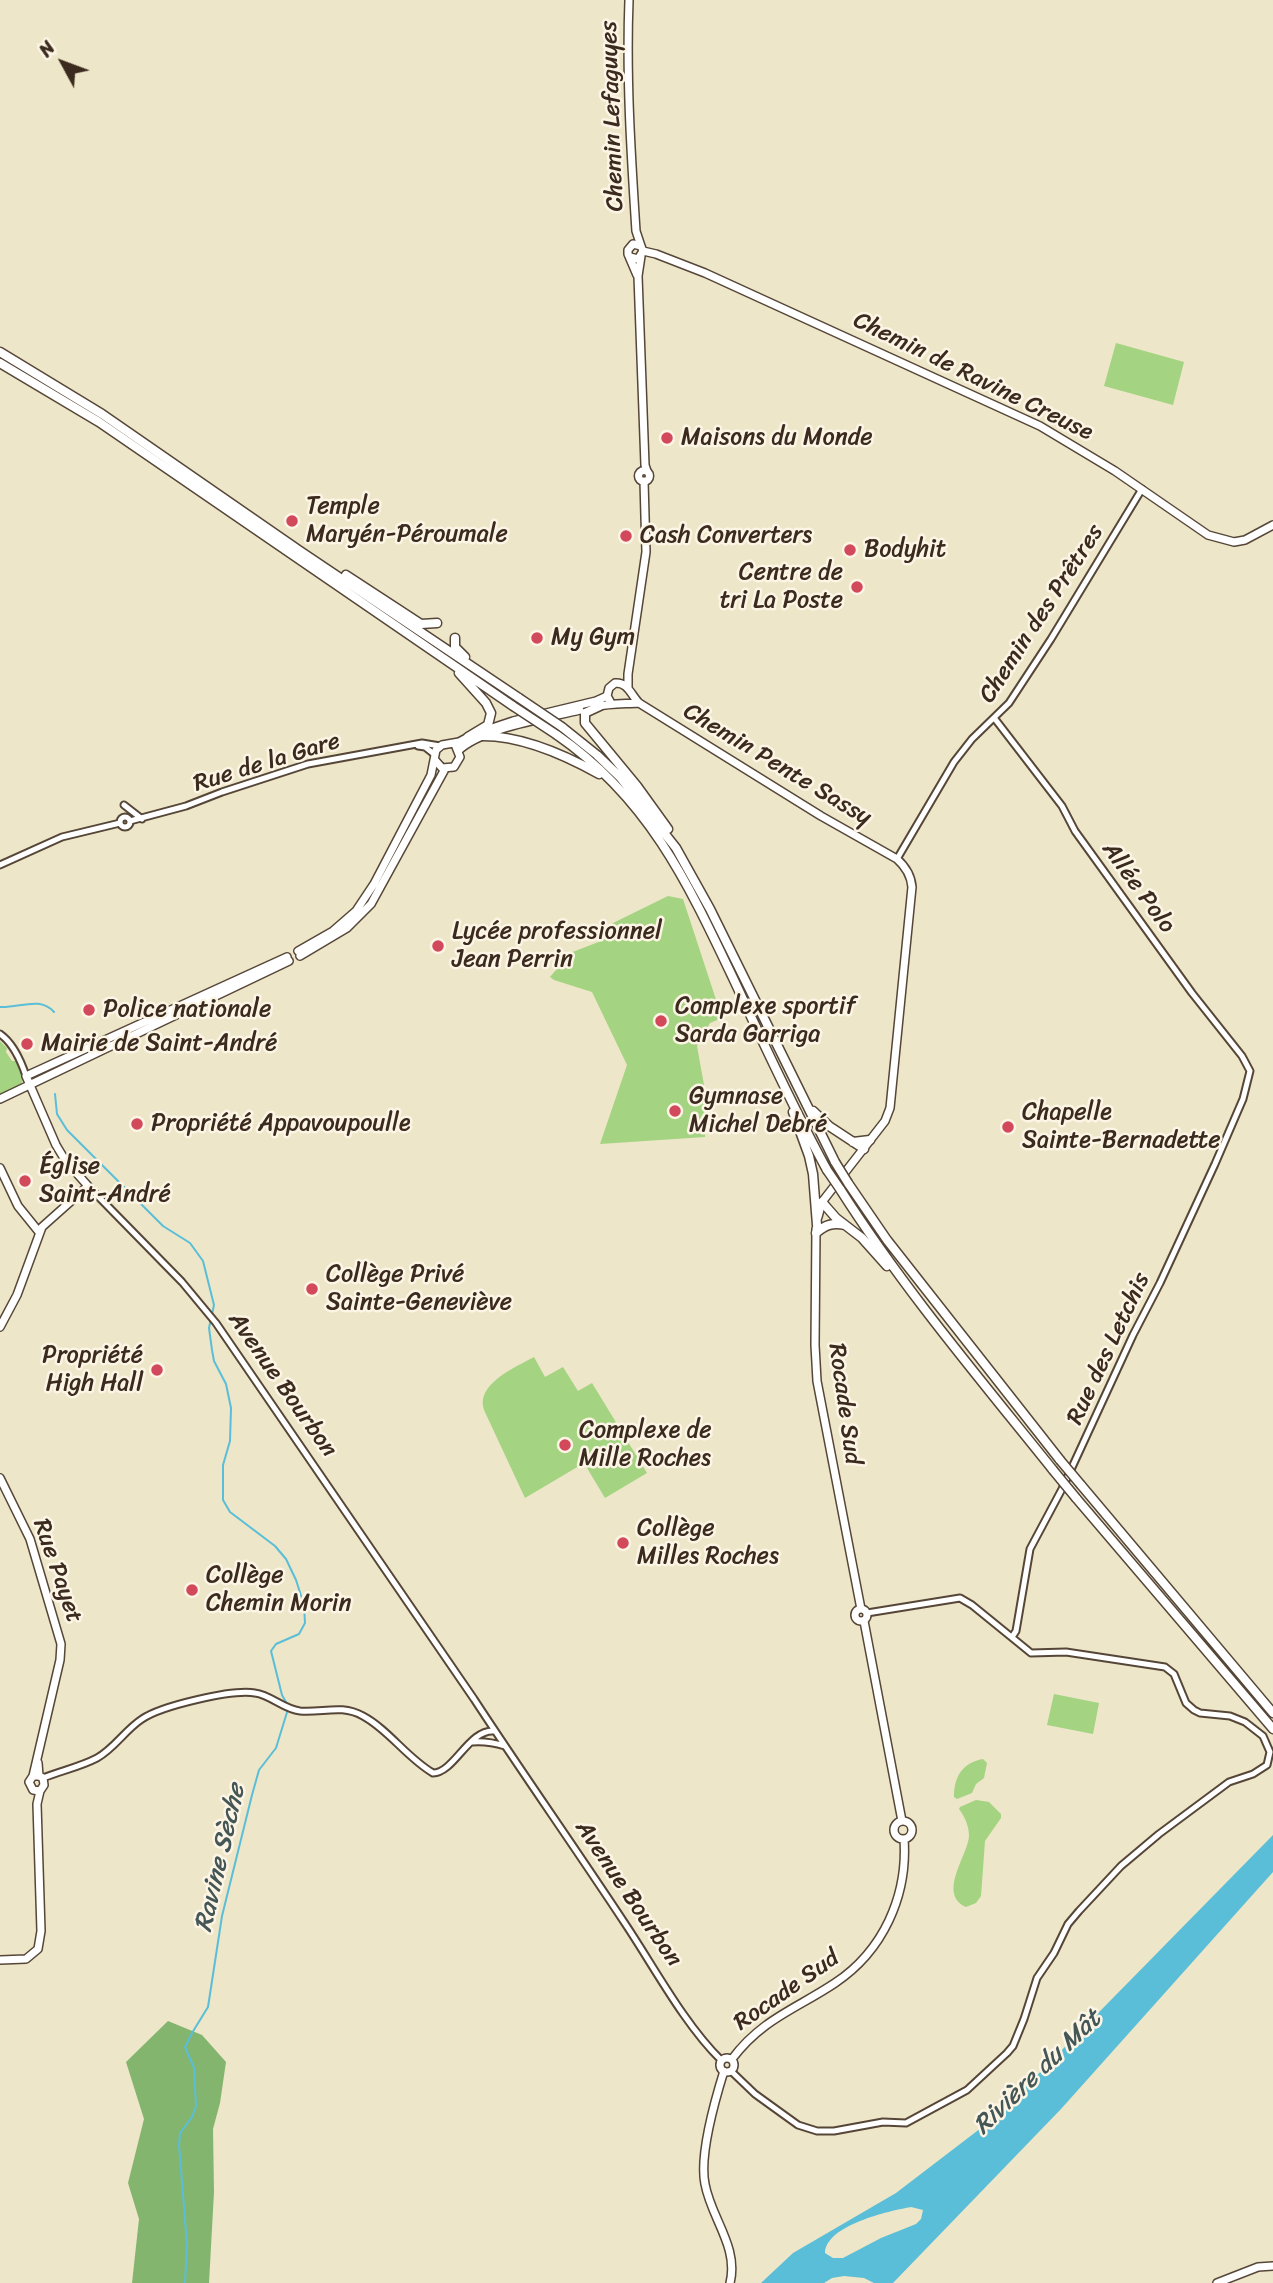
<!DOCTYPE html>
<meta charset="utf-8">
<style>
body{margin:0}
#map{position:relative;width:1273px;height:2283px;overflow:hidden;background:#ede6c8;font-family:Sriracha,sans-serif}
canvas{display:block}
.north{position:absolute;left:28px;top:28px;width:70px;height:70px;-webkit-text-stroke:5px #fcf5e5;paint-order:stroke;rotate:311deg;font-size:19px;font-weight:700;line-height:28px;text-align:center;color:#3b2a1e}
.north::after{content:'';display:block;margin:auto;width:24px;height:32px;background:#3b2a1e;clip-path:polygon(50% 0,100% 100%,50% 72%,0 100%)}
</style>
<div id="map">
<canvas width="1273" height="2283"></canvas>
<div class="north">N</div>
</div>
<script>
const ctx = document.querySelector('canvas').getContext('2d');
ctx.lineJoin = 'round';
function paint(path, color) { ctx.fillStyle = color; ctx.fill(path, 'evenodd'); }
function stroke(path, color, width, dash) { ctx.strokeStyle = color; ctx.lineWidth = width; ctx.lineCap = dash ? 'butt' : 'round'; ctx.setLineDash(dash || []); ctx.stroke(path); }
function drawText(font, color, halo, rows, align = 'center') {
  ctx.font = font + ' Sriracha,sans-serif'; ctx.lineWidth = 5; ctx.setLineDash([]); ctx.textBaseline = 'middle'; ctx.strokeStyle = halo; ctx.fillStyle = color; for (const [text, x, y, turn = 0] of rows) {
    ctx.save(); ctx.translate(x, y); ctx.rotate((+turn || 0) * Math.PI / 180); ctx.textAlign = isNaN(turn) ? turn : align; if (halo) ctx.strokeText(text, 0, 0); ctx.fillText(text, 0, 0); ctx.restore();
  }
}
const green = new Path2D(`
 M 1116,343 L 1184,362 L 1173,405 L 1104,386 Z
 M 668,896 L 683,899 L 722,1018 L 710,1023 L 697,1046 L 704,1085 L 705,1137 L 600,1144 L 627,1065 L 592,992 L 554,980 L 550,977 L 570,953 L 601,941 L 599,935 L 603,932 L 607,926 Z
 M 0,1041 L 7,1048 L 6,1052 L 12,1061 L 16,1061 L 23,1080 L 20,1086 L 0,1095 Z
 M 534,1357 L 545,1377 L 563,1367 L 578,1391 L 592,1383 L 647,1473 L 605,1498 L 584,1463 L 525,1498 L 484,1410 C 475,1384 516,1367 534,1357 Z
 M 1054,1694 L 1099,1703 L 1093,1734 L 1047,1725 Z
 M 983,1759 L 987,1763 L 984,1778 L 976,1784 L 972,1793 L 957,1799 L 954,1797 C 954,1777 962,1763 983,1759 Z
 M 976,1800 L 989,1802 L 1001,1814 L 1001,1818 L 985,1841 L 981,1896 L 976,1903 L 966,1907 C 937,1894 968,1855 969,1836 C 969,1826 965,1817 959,1809 L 960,1807 Z`);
const forest = new Path2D(`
 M 168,2021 L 202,2035 L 226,2062 L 220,2103 L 213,2129 L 214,2192 L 209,2283 L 132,2283 L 139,2219 L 128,2183 L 144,2119 L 126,2062 Z`);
const water = new Path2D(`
 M 1273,1835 L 1273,1872 L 1061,2109 L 893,2283 L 874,2283 L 864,2278 L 844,2276 L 832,2278 L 824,2283 L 761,2283 L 793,2253 L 896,2193 L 998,2115 ZM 911,2207 L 923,2210 L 921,2219 L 916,2224 L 881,2238 L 843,2258 L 833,2258 L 825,2253 C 826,2225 889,2211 911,2207 Z`);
const stream = new Path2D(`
 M 0,1007 C 20,1008 40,996 54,1012
 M 55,1094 L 57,1114 L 67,1130 L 163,1226 L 190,1243 L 203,1261 L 214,1305 L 209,1328 L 212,1350 L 214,1361 L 226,1384 L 231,1408 L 230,1441 L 223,1465 L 223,1500 L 230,1512 L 275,1546 L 286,1559 L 296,1580 L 304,1605 L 305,1623 L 299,1634 L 276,1644 L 271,1651 L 282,1695 L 287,1704
 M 185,2283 L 187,2245 L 179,2145 L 180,2133 L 192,2117 L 196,2106 L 194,2068 L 185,2047 L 192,2033 L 208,2007 L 222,1916 L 252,1795 L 259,1770 L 276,1748 L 288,1709`);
const minor = new Path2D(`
 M 995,719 L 1062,806 L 1075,831 L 1192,993 L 1242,1056 L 1250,1071 L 1243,1099 L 1215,1164 L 1160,1283 L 1133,1335 L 1062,1489 L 1030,1549 L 1016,1631 L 1012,1637
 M 418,746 L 425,747 L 434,754
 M 124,805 L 142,819
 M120 822a5 5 0 1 1 10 0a5 5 0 1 1-10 0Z
 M 130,821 L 186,806 L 222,792 L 308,764 L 422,743 L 440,746
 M 897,859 L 954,762 L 972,739 L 1009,703 L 1051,639 L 1142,489
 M 0,865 L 62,837 L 120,823
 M 0,1034 C 13,1043 21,1061 26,1076
 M 88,1186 L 182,1282 L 216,1323 L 474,1699 C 523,1774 576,1849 626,1925 C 654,1967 685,2025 721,2060
 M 472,1742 C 482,1741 495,1743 505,1746
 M 43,1778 C 60,1771 80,1767 97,1758 C 115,1748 125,1730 142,1719 C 161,1706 232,1689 255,1693 C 271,1695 283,1709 300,1711 C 323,1713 341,1704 363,1716 C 389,1730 407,1758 433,1773 C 454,1773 469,1729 494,1731
 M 731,2071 L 755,2094 L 798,2125 L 817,2131 L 834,2131 L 883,2122 L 906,2123 L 967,2090 L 1007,2053 L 1013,2046 L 1024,2019 L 1037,1978 L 1054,1953 L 1068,1924 L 1079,1911 L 1121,1866 L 1159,1834 L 1229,1782 L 1253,1774 L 1267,1765 L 1270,1752 L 1263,1736 L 1245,1722 L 1230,1716 L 1200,1713 L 1194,1710 L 1186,1703 L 1174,1674 L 1165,1667 L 1066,1652 L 1031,1653 L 972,1605 L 960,1598 L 867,1613`);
const major = new Path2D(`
 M 629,0 C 626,77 631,154 636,231 L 641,246
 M 643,251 L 656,254 L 705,273 L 1040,426 L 1115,471 L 1208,535 L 1234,542 L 1245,540 L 1273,525
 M 641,256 L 638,276 L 645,465 L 647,471
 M 630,257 L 638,259 L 643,251 L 641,246 L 633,244 L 628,250 L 628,254 L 637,275
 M638.5 476a5.5 5.5 0 1 1 11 0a5.5 5.5 0 1 1-11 0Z
 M 628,688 L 628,674 L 646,552 L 644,481
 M 611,703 L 607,696 L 609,688 L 615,683 C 628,682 631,695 639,703 L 821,816 L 897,859 C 906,867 911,875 912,887 L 890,1108 L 885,1121 L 822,1202 L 818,1217
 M 595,707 C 610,703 623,704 639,703
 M 483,731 L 513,721 L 596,701 L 607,696
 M 458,751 C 481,728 548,718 580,710
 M 435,760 L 442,768 L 454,767 L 460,757 L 456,747
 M 298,951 L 333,931 L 356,911 L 374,884 L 431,775 L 436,750 L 442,745 L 459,742 L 472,735
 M 300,956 L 347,928 L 371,904 L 445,769
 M 0,1099 L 289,961
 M 0,1168 L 18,1206 L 39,1232
 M 816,1229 L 815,1345 L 817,1381 L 861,1609
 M 0,1327 L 17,1295 L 42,1227 L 88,1186 L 65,1160 L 56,1145 L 26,1076 L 287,957
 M 0,1478 L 30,1539 L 61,1644 L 60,1660 L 33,1776
 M855 1615a6 6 0 1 1 12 0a6 6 0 1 1-12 0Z
 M 864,1621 L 902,1821
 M 38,1763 L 39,1776 L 43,1778 L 44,1785 L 40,1791 L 33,1790 L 29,1782 L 33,1776 L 39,1776
 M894 1830a9 9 0 1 1 18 0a9 9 0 1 1-18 0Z
 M 0,1960 L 26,1959 L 38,1949 L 41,1931 L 37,1804 L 40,1791
 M720 2065a7 7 0 1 1 14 0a7 7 0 1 1-14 0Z
 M 732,2059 C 762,2019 796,2009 835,1983 C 883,1951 908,1896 904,1839
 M 724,2071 C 715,2100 699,2155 705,2184 C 711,2218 739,2247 730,2283
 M 1217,2283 L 1258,2267 L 1273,2266`);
const highway = new Path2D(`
 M 0,352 L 102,414 L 300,551 L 519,698
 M 0,363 L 99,422 L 513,706
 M 346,575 L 421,624 L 437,623
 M 455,638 L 455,647 L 465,657
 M 459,673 L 486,703 L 491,713 L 488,725 L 468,737
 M 600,706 L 585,713 L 585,723 L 637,786 L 668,829
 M 562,727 L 597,755 L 620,777 L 676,848 L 710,909 L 835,1162
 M 557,735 C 648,798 687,881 733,978 C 763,1042 793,1108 827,1170
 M 483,736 C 523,736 565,755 599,774
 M 813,1111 L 829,1126 L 864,1149
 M 793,1112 L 809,1156 L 813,1174 L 817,1225
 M 853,1142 L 870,1140
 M 848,1183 L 887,1240 L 1060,1460
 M 840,1189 C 903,1288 980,1379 1053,1470
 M 822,1202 L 836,1218 L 862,1238 L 887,1266
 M 816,1233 C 825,1225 833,1222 845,1225
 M 1081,1485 L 1273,1713
 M 1076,1498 L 1273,1729`);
const highwayBridge = new Path2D(`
 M 519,698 L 562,727
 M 513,706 L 557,735
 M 835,1162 L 848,1183
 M 827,1170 L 840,1189
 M 1060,1460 L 1081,1485
 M 1053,1470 L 1076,1498`);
const markers = [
 [667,438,7,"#d1495b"],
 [292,521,7,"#d1495b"],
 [626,536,7,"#d1495b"],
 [850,550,7,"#d1495b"],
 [857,587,7,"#d1495b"],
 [537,638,7,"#d1495b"],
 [438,946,7,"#d1495b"],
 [89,1010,7,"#d1495b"],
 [661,1021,7,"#d1495b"],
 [27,1044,7,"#d1495b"],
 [675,1111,7,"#d1495b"],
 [137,1124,7,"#d1495b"],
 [1008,1127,7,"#d1495b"],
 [25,1181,7,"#d1495b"],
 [312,1289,7,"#d1495b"],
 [157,1370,7,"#d1495b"],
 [565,1445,7,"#d1495b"],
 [623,1543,7,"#d1495b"],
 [192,1590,7,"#d1495b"]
];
const streetNames = [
 ["Chemin Lefaguyes",613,116,-92],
 ["Chemin de Ravine Creuse",973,377,26],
 ["Chemin des Prêtres",1042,614,-57],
 ["Rue de la Gare",267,763,-17],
 ["Chemin Pente Sassy",777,765,31],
 ["Allée Polo",1138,888,54],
 ["Rue des Letchis",1109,1349,-65],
 ["Avenue Bourbon",282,1385,55],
 ["Rocade Sud",844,1404,82],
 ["Rue Payet",57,1571,71],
 ["Avenue Bourbon",628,1894,56],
 ["Rocade Sud",787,1991,-35]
];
const poiNames = [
 ["Maisons du Monde",681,438],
 ["Temple",306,507],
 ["Maryén-Péroumale",306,535],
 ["Cash Converters",640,536],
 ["Bodyhit",864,550],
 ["Centre de",843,573,"right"],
 ["tri La Poste",843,601,"right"],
 ["My Gym",551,638],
 ["Lycée professionnel",452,932],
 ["Jean Perrin",452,960],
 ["Complexe sportif",675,1007],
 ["Sarda Garriga",675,1035],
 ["Police nationale",103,1010],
 ["Mairie de Saint-André",41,1044],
 ["Gymnase",689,1097],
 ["Michel Debré",689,1125],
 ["Chapelle",1022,1113],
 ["Sainte-Bernadette",1022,1141],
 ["Propriété Appavoupoulle",151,1124],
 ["Église",39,1167],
 ["Saint-André",39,1195],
 ["Collège Privé",326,1275],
 ["Sainte-Geneviève",326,1303],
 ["Propriété",143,1356,"right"],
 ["High Hall",143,1384,"right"],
 ["Complexe de",579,1431],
 ["Mille Roches",579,1459],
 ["Collège",637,1529],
 ["Milles Roches",637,1557],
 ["Collège",206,1576],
 ["Chemin Morin",206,1604]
];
const waterNames = [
 ["Ravine Sèche",221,1858,-77],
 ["Rivière du Mât",1038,2073,-44]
];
paint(green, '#a4d381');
paint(forest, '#83b56f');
paint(water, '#5abed8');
stroke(stream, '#5abed8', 2);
stroke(minor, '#564638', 9);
stroke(major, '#564638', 10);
stroke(highway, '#564638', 11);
stroke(minor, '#fff', 5);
stroke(major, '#fff', 7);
stroke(highway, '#fff', 8);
stroke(highwayBridge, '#564638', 11, []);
stroke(highwayBridge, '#fff', 8);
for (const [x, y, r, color] of markers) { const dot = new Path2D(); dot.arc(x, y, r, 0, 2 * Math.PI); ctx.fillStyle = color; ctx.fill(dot); stroke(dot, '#fcf5e5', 2.5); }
drawText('24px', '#3b2a1e', '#fcf5e5', streetNames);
drawText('24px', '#3b2a1e', '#fcf5e5', poiNames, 'left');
drawText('italic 26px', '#445656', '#fcf5e5', waterNames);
</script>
